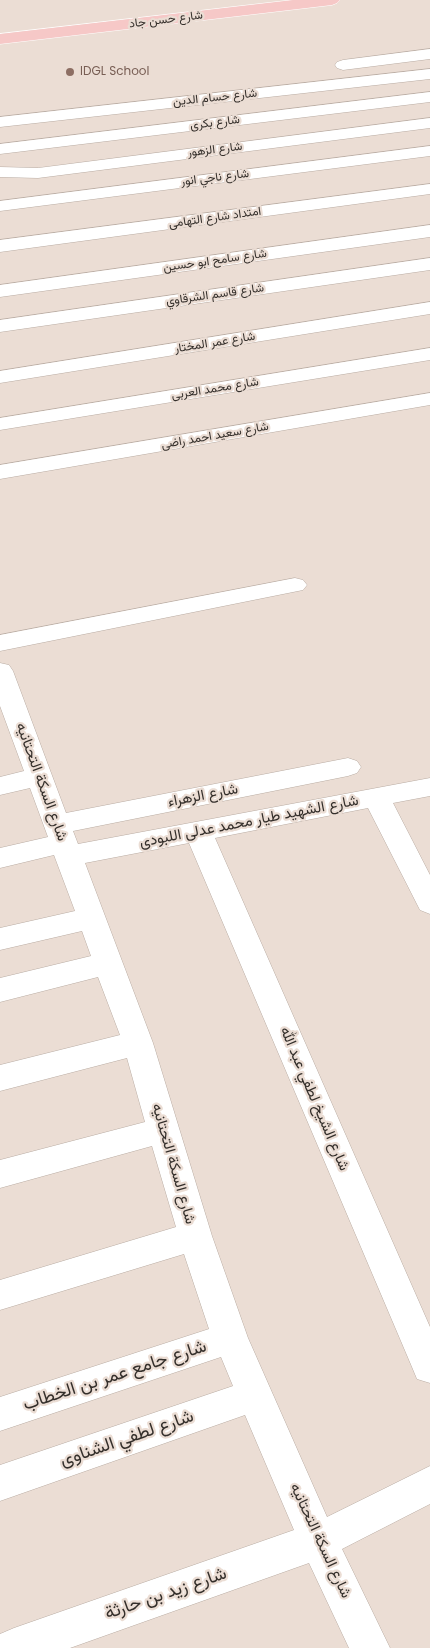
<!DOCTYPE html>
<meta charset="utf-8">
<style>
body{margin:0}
canvas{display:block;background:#ebddd4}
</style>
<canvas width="430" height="1648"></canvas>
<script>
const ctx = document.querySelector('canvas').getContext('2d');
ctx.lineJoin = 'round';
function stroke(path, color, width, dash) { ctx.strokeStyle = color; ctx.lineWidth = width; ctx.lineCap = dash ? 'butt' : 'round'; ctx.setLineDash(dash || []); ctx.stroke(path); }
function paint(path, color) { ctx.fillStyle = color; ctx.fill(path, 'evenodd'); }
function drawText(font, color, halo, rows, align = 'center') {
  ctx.font = font + ' Poppins,Vazirmatn,sans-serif'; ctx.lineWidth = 4.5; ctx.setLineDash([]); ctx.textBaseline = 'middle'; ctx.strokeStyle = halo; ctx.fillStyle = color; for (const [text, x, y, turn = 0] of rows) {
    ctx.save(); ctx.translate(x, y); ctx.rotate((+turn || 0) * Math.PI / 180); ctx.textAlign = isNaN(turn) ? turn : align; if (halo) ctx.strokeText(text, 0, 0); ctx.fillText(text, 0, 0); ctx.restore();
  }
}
const minor = new Path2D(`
 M 430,49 L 430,59 L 343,70 L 337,68 L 335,65 L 337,62 L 343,60 Z
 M 430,69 L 430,79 L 0,127 L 0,117 Z
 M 430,92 L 430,102 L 0,154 L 0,144 Z
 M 430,118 L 430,128 L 38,178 L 0,177 L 0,167 L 38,168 Z
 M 430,146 L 430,156 L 0,211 L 0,201 Z
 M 430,184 L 430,194 L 0,252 L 0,240 Z
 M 430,225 L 430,237 L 0,297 L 0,285 Z
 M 430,258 L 430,270 L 0,332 L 0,320 Z
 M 430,302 L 430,314 L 0,383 L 0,371 Z
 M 430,348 L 430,360 L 0,430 L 0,418 Z
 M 430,393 L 430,405 L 0,479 L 0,465 Z
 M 295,578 L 303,580 L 307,585 L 303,590 L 0,651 L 0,635 Z
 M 0,663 L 9,665 L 13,671 L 66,813 L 348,758 L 357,761 L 361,767 L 357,773 L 348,776 L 73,831 L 78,844 L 430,778 L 430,796 L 393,803 L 430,875 L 430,914 L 420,910 L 368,808 L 215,838 L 430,1327 L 430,1383 L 417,1379 L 412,1367 L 189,843 L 85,863 L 153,1043 L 212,1236 L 248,1338 L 327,1517 L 430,1466 L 430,1504 L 342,1549 L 390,1648 L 349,1648 L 309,1563 L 70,1648 L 0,1648 L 0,1634 L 14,1628 L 294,1530 L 245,1415 L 0,1501 L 0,1465 L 233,1386 L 221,1357 L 0,1431 L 0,1397 L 209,1329 L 184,1254 L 0,1310 L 0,1280 L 176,1227 L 152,1146 L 0,1188 L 0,1160 L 145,1122 L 127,1058 L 0,1091 L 0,1065 L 120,1035 L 98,977 L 0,1002 L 0,978 L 91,956 L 82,931 L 0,950 L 0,928 L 75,911 L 54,855 L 0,868 L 0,848 L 48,837 L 30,788 L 0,795 L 0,777 L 24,771 L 0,706 Z`);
const major = new Path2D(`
 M 293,0 L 340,0 L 337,3 L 332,5 L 0,44 L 0,34 Z`);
const markers = [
 [70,72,5,"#8d6e63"]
];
const farStreetnames = [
 ["شارع حسن جاد",166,20,-7],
 ["شارع حسام الدين",215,98,-6],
 ["شارع بكرى",215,123,-7],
 ["شارع الزهور",215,150,-7],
 ["شارع ناجي انور",215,178,-7],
 ["امتداد شارع التهامى",215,218,-8],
 ["شارع سامح ابو حسين",215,261,-8],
 ["شارع قاسم الشرقاوي",215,295,-8],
 ["شارع عمر المختار",215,343,-9],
 ["شارع محمد العربى",215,389,-9],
 ["شارع سعيد احمد راضى",215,436,-10]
];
const farEducationnames = [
 ["IDGL School",80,72]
];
const streetNames = [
 ["شارع السكة التحتانيه",41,782,70],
 ["شارع الزهراء",203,796,-11],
 ["شارع الشهيد طيار محمد عدلى اللبودى",249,822,-11],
 ["شارع الشيخ لطفي عبد الله",314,1099,67],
 ["شارع السكة التحتانيه",173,1164,74],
 ["شارع السكة التحتانيه",320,1541,65]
];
const nearStreetnames = [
 ["شارع جامع عمر بن الخطاب",115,1376,-18],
 ["شارع لطفي الشناوى",127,1439,-19],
 ["شارع زيد بن حارثة",166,1594,-19]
];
stroke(minor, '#b9aca3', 1);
stroke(major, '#fff', 1);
paint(minor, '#fff');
paint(major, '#f6c8c7');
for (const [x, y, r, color] of markers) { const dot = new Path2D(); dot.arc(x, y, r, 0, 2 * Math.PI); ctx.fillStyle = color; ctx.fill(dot); stroke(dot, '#ebddd4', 2); }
drawText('12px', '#342f2b', '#ebddd4', farStreetnames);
drawText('12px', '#785e54', '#ebddd4', farEducationnames, 'left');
drawText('15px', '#342f2b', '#ebddd4', streetNames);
drawText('18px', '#342f2b', '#ebddd4', nearStreetnames);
</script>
